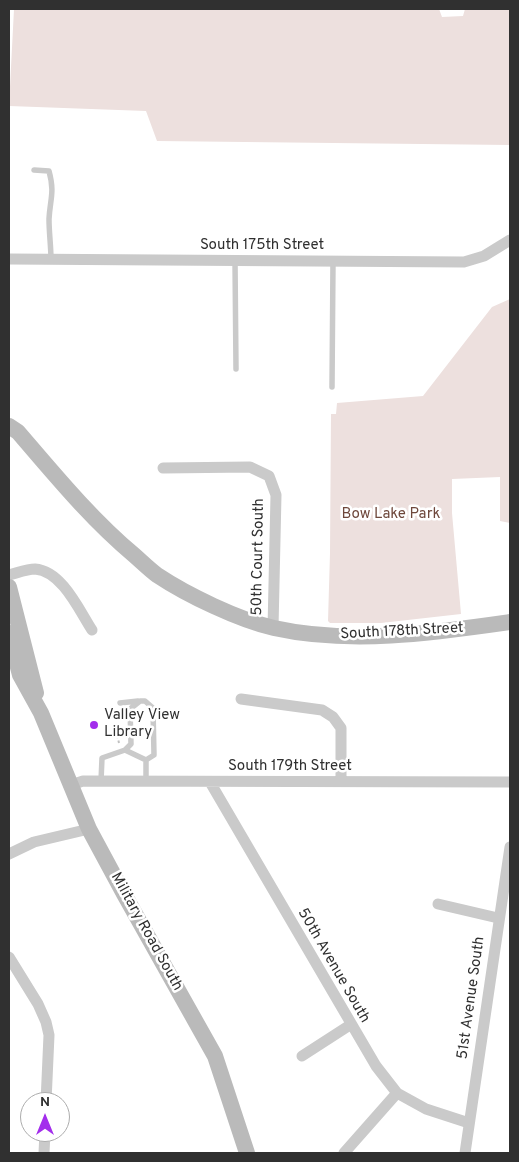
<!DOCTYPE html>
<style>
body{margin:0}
#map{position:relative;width:519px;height:1162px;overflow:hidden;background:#fff;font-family:Overpass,sans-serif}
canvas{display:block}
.frame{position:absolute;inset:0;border:10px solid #303030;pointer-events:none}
.north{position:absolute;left:20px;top:1092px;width:50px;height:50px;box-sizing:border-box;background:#fff;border:1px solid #acacac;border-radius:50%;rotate:0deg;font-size:14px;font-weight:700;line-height:20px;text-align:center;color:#303030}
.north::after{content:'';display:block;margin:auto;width:18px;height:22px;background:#a32dec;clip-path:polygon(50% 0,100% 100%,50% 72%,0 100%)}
</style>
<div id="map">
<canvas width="519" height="1162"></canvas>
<div class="frame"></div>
<div class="north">N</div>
</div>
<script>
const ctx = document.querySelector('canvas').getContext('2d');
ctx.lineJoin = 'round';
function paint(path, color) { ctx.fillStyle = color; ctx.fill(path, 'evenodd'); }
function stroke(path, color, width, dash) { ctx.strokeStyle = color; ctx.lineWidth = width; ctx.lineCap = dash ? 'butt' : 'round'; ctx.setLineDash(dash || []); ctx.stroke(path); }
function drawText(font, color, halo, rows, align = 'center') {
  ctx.font = font + ' Overpass,sans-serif'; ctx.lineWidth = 5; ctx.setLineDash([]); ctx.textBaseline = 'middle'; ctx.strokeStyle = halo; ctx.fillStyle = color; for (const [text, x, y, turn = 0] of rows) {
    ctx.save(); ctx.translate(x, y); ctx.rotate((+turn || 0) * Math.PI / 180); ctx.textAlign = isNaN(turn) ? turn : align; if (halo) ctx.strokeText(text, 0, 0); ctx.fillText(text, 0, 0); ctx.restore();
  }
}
const green = new Path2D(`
 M 14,9 L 439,9 L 442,17 L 463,16 L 465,9 L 510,9 L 510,145 L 157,141 L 146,111 L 9,106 Z
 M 510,299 L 510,523 L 500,521 L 500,477 L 452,479 L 452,513 L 461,614 L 381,623 L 330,623 L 328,621 L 330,553 L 331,414 L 336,414 L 337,403 L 423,396 L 492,307 Z`);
const path = new Path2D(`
 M 119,743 L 116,731 L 124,728`);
const lane = new Path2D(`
 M 34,170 L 49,171 C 55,193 50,199 49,219 C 49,233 51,246 51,260
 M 235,261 L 236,369
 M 332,387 L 333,262
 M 120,703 L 138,701
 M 125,750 L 146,760 L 146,782
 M 101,781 L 102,758 L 125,750 L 131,744 L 130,709 L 140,701 L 145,701 L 153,708 L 154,755 L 146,760`);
const street = new Path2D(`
 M 9,259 L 464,262 L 484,256 L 510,240
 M 163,468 L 250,467 L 269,476 L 276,495 L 273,628
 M 9,575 C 17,573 27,569 35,569 C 62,571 79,610 92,630
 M 241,699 L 322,710 L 333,717 L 341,728 L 341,781
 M 210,782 L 376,1066 L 397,1093 L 426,1109 L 469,1123
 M 71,785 L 83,781 L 510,782
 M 9,854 L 34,842 L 89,829
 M 438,904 L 498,918
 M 9,957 L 38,1004 L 46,1022 L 49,1035 L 46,1102
 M 302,1056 L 350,1025
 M 44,1153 L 45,1132
 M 344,1153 L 397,1093
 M 465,1153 L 510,847`);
const secondary = new Path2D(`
 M 9,426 L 18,432 C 55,475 91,519 134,555 C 142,562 149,569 157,575 C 187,595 239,620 274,628 C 351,645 433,633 510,622
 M 9,587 L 36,693
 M 9,633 L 20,675 L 41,713 L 89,829 L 124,894 L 215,1056 L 247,1153`);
const markers = [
 [94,725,5,"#a32dec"]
];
const streetNames = [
 ["South 175th Street",262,246],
 ["50th Court South",259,557,-89],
 ["South 178th Street",402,632,-3],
 ["South 179th Street",290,767],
 ["Military Road South",146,932,61],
 ["50th Avenue South",333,966,60],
 ["51st Avenue South",472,998,-82]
];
const parkNames = [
 ["Bow Lake Park",391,515]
];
const poiNames = [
 ["Valley View",104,716],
 ["Library",104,733]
];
paint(green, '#ede0de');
stroke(path, '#c0c0c0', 2, [2.5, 2.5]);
stroke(lane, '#cacaca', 5.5);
stroke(street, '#cacaca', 11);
stroke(secondary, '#bababa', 16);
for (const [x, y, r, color] of markers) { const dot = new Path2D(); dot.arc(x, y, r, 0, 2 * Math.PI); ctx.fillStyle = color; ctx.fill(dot); stroke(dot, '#fff', 2); }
drawText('15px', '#303030', '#fff', streetNames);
drawText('15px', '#6e473b', '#fff', parkNames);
drawText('15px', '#303030', '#fff', poiNames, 'left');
</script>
